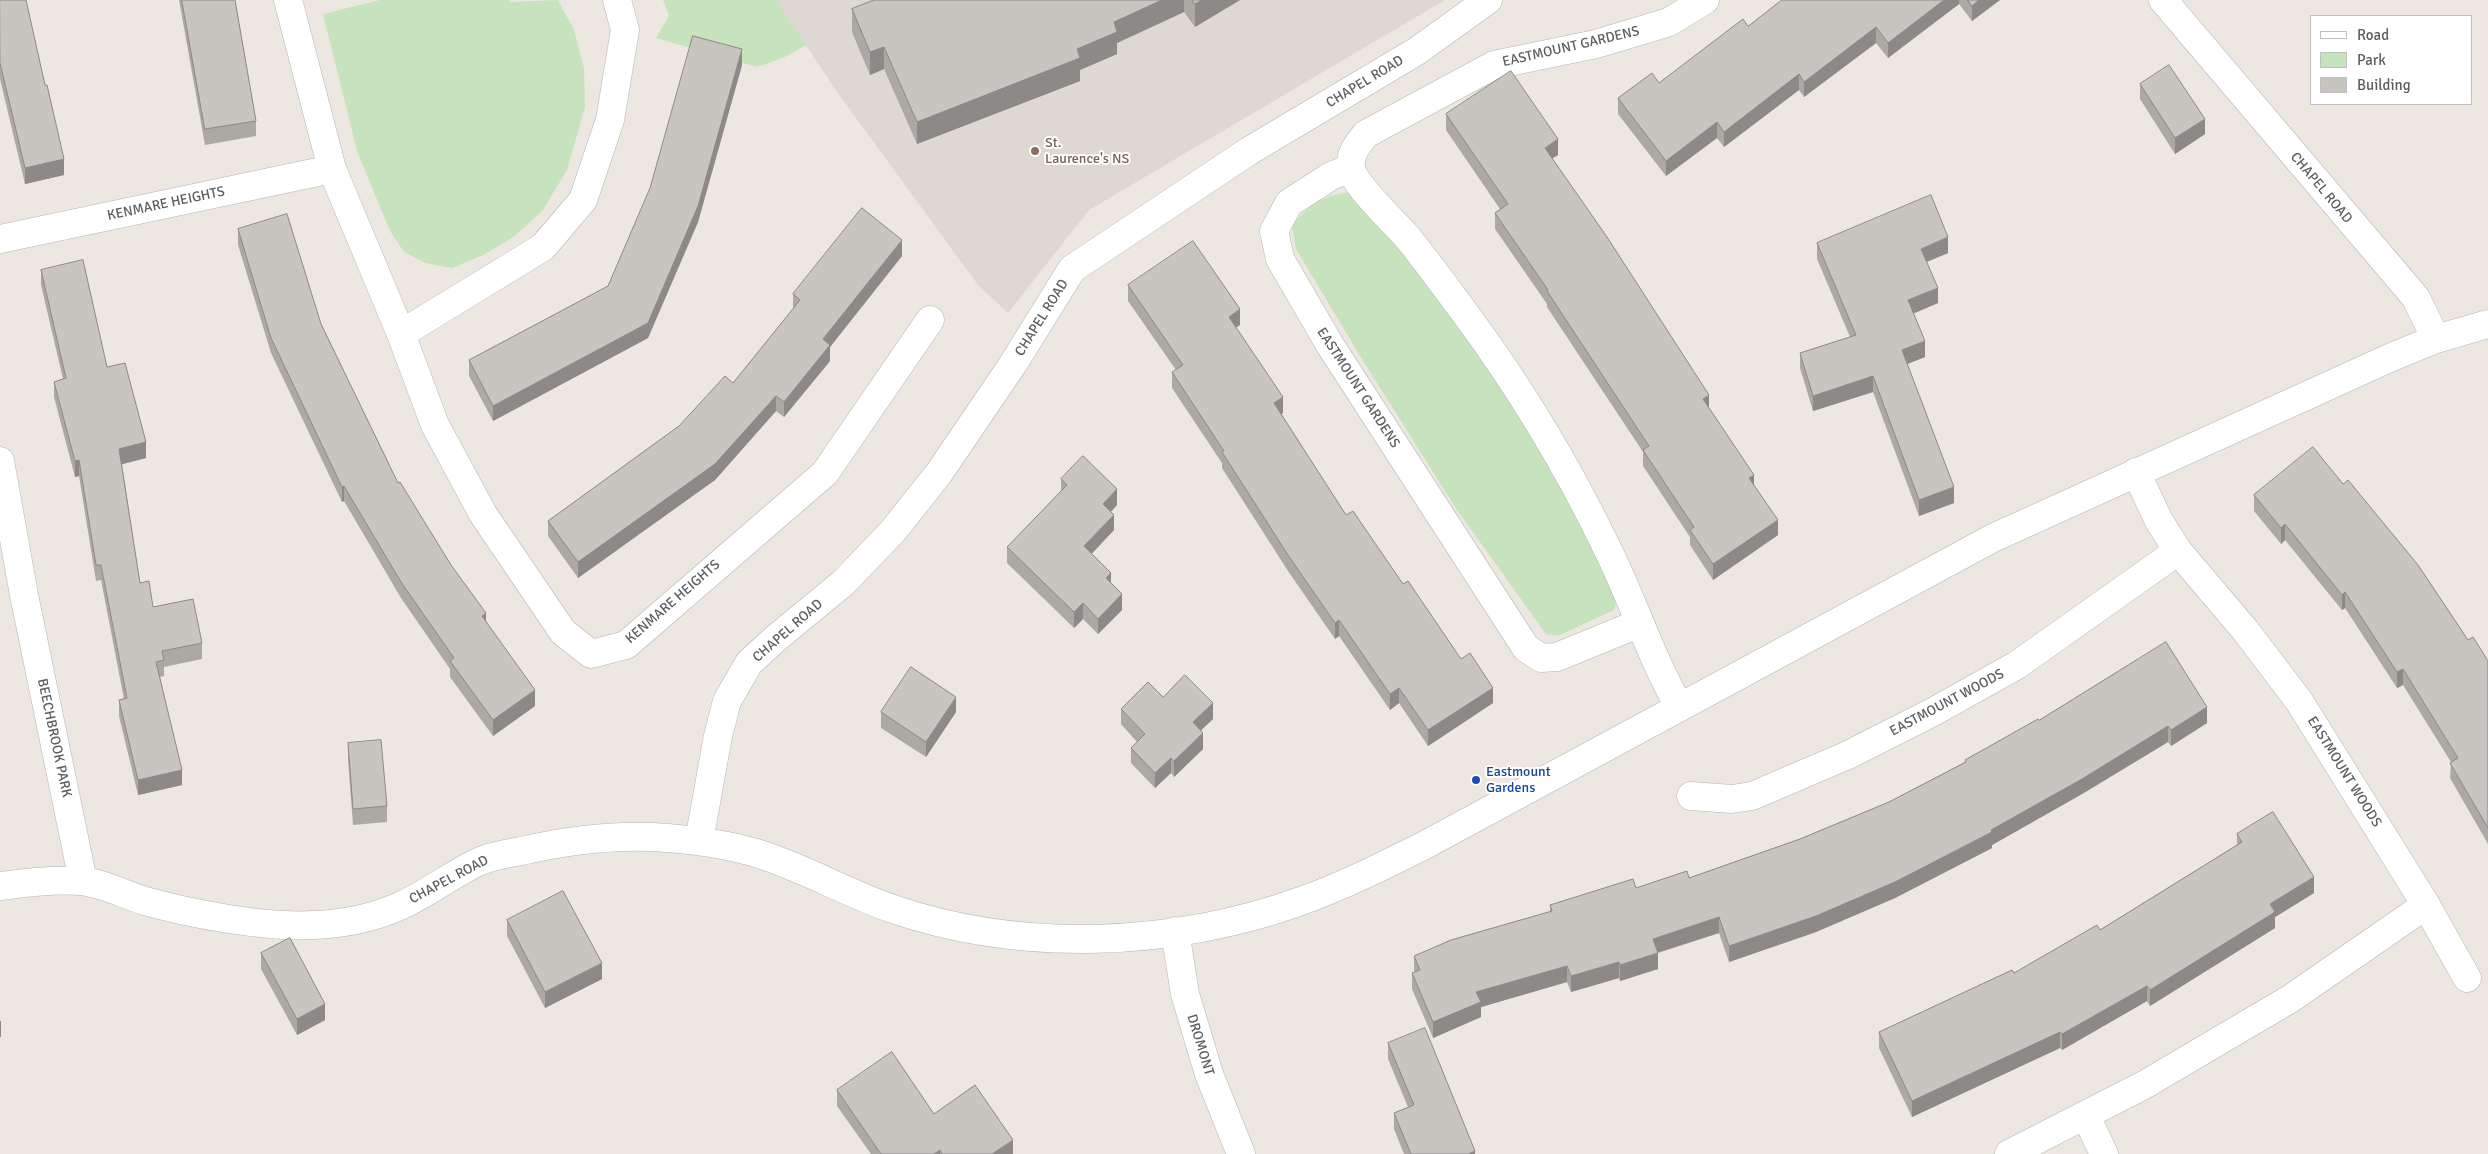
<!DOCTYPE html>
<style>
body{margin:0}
#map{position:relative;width:2488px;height:1154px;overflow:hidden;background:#ece7e0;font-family:Signika,sans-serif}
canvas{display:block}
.legend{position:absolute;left:2310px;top:15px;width:162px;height:90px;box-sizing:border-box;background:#fff;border:1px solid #bdbfc0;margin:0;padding:6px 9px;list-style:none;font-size:15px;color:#595e61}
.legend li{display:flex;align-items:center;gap:10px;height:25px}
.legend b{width:25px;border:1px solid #bdbfc0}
</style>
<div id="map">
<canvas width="2488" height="1154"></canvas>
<ul class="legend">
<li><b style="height:6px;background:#fff"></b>Road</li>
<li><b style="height:14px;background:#c6e3bd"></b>Park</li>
<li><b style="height:14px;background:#c8c4c0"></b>Building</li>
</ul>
</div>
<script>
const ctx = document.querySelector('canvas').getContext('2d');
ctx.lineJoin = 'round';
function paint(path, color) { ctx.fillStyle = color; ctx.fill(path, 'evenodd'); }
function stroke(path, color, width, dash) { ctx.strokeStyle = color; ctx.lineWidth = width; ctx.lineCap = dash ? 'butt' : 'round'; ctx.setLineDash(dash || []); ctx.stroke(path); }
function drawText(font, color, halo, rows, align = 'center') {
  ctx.font = font + ' Signika,sans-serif'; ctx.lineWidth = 4; ctx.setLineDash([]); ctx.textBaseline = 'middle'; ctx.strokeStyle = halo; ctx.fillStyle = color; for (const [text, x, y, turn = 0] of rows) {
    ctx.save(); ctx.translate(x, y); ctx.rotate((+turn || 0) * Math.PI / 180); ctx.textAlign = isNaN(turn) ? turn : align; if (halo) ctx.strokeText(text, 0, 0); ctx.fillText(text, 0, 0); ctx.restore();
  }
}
const education = new Path2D(`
 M 776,0 L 1445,0 L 1089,210 L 1008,313 L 978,285 L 837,92 Z`);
const green = new Path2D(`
 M 380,0 L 509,0 L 510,2 L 558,0 L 574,30 L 584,68 L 585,107 L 567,170 L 543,210 L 515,236 L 483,255 L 452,268 L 425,263 L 404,252 L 390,231 L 357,151 L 323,14 Z
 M 663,0 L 776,0 L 806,45 L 785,57 L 757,67 L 656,38 L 669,16 Z
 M 1351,192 L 1432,283 L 1517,410 L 1558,480 L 1617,599 L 1614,610 L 1558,636 L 1546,634 L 1457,510 L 1360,356 L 1296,249 L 1292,225 C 1311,203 1322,196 1351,192 Z`);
const minor = new Path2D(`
 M 288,0 L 332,169 L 401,334 L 435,425 L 483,514 L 563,632 L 591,654 L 626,645 L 825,473 L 930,320
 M 2163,0 L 2416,298 L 2436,339
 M 1351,168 L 1331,176 L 1289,203 L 1274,231 L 1280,259 L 1330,345 L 1526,648 L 1541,658 L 1557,657 L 1640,623
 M 0,239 L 332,169
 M 401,334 L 543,247 L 583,200 L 610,120 L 625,30 L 617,0
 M 0,461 L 24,595 L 83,881
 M 2136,472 L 2159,521 L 2178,551 L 2245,630 L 2299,701 L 2426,905
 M 1679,706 C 1650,656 1633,600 1607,548 C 1568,467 1521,389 1467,316 C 1448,290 1428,263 1408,238 C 1395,223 1354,185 1351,168 C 1349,154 1358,144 1366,134 L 1494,65 L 1596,44 L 1669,22 L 1705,0
 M 1691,796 L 1732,799 L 1752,796 L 1848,755 L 1933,712 L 2017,665 L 2178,551
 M 699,841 L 718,736 L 727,701 L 749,663 L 775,639 L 843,583 L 893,531 L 939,473 L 1013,364 L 1072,269 L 1249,151 L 1417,51 L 1488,0
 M 0,886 C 23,883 59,879 81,881 C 103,883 125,895 145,901 C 192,914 265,928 314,925 C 343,924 373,918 400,906 C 427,894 451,875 478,862 C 491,856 506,854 521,851 C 564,841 608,835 653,837 C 687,839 722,843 756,853 C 803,867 846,893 893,909 C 1022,953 1173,947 1301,901 C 1343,886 1383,866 1423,846 L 1993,538 L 2394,356 L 2436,339 L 2488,324
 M 1175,931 L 1185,994 L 1209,1074 L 1241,1154
 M 2086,1116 L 2104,1154
 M 2009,1154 L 2144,1085 L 2290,999 L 2426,905 L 2467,978`);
const wall = new Path2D(`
 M 0,0 L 64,175 L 25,184 L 0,79 Z
 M 179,0 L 235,0 L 256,121 L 256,136 L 205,145 Z
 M 874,0 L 1240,0 L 1195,27 L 1184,12 L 1117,43 L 1117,54 L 1080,70 L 1080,81 L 917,144 L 884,69 L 870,75 L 852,32 L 852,9 Z
 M 1782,0 L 2000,0 L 1972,21 L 1959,4 L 1888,58 L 1876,43 L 1804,97 L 1799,90 L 1724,147 L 1717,138 L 1666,176 L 1618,114 L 1618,98 L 1659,83 L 1748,26 Z
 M 742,65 L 698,222 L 648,338 L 493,421 L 469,376 L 469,360 L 608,286 Z
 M 2140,84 L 2205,134 L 2175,154 L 2140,99 Z
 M 1446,114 L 1558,155 L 1552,158 L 1709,408 L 1754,485 L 1778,535 L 1713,580 L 1690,545 L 1690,537 L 1643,466 L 1643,452 L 1547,307 L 1547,304 L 1495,229 L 1495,213 L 1500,209 L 1446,130 Z
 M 238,229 L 321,324 L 398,483 L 486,621 L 535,706 L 493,736 L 450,677 L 450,669 L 401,598 L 344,501 L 342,502 L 271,353 L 238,245 Z
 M 1817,243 L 1948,253 L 1927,262 L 1938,303 L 1913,313 L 1925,357 L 1907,364 L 1954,503 L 1919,516 L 1873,392 L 1813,411 L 1800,368 L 1800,353 L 1850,337 L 1817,259 Z
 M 902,256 L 830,347 L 830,361 L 784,417 L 776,411 L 715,480 L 578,578 L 548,536 L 548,521 L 679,426 L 733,383 L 793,309 L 793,294 Z
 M 41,270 L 107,367 L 146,458 L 122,464 L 140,583 L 153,607 L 202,643 L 202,659 L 164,667 L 164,676 L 160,677 L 182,785 L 138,795 L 119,716 L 119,700 L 124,699 L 101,580 L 96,581 L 79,476 L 75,477 L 54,397 L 54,382 L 63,379 L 41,285 Z
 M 1128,285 L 1240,325 L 1236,327 L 1283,413 L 1281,414 L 1346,515 L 1403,584 L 1461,659 L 1493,703 L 1428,746 L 1399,703 L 1390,710 L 1339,636 L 1335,639 L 1288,571 L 1222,468 L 1222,463 L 1172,388 L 1172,372 L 1176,370 L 1128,301 Z
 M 1061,479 L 1117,505 L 1111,512 L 1114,530 L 1091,554 L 1111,584 L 1122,610 L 1098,634 L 1083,619 L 1074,628 L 1007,563 L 1007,547 L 1061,491 Z
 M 2254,495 L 2468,640 L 2488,661 L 2488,844 L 2450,778 L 2451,762 L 2403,685 L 2397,688 L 2345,608 L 2342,610 L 2285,540 L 2281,544 L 2254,511 Z
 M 1163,697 L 1213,719 L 1201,730 L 1203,749 L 1174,777 L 1171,773 L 1155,788 L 1131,763 L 1131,748 L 1137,742 L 1121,724 L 1121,709 Z
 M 881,712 L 956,712 L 926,757 L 881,728 Z
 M 2039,720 L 2207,723 L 2171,746 L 2168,742 L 2082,794 L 1992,845 L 1992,848 L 1895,898 L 1816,932 L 1729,962 L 1719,933 L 1658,953 L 1658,969 L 1620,981 L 1619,978 L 1571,992 L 1567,982 L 1481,1007 L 1481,1017 L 1433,1038 L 1412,989 L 1412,973 L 1414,972 L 1414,956 L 1550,912 L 1550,905 L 1689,878 L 1800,839 L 1889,802 L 1965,762 L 1965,760 Z
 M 348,743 L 387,806 L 387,822 L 353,825 L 348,759 Z
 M 2237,834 L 2314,893 L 2275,917 L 2275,928 L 2150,1006 L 2147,1001 L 2062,1050 L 2060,1048 L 1912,1117 L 1879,1048 L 1879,1032 L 2014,973 L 2100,930 L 2237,845 Z
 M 507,920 L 602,979 L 545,1008 L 507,936 Z
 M 261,953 L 325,1020 L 297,1035 L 261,969 Z
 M 1388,1043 L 1475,1154 L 1404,1154 L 1394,1129 L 1394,1113 L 1408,1107 L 1388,1059 Z
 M 837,1090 L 934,1114 L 1013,1154 L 871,1154 L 837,1106 Z`);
const shadedWall = new Path2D(`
 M 1162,0 L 1184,0 L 1184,12 L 1117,43 L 1117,54 L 1080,70 L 1080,81 L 917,144 L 917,122 L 1077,49 L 1114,22 Z
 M 1202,0 L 1240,0 L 1195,27 L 1195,4 Z
 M 1944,0 L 1959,0 L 1959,4 L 1888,58 L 1888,43 Z
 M 1979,0 L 2000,0 L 1972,21 L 1972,6 Z
 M 1876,27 L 1876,43 L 1804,97 L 1804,82 Z
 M 884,47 L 884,69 L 870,75 L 870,52 Z
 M 742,49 L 742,65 L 698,222 L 648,338 L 493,421 L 493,406 L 648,323 Z
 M 1799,74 L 1799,90 L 1724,147 L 1724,132 Z
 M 2205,119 L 2205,134 L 2175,154 L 2175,138 Z
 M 1717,122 L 1717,138 L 1666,176 L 1666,161 Z
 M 1558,139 L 1558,155 L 1545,163 L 1545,148 Z
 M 64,159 L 64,175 L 25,184 L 25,168 Z
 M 1948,237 L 1948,253 L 1921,264 L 1921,249 Z
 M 902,240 L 902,256 L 830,347 L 830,361 L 784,417 L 784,402 L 823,339 Z
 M 1938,288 L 1938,303 L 1908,316 L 1908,300 Z
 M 1240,309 L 1240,325 L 1229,332 L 1229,317 Z
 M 1925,341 L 1925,357 L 1902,366 L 1902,350 Z
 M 1873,376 L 1873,392 L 1813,411 L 1813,396 Z
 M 1709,395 L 1709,410 L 1703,399 Z
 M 776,396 L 776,411 L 715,480 L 578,578 L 578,562 Z
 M 1283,397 L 1283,413 L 1274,419 L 1274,403 Z
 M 146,442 L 146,458 L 119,465 L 119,449 Z
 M 79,460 L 79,476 L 75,477 L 75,461 Z
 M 1754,475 L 1754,491 L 1749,478 Z
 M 344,486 L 344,501 L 342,502 L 342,487 Z
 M 1954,487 L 1954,503 L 1919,516 L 1919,500 Z
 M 1117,489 L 1117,505 L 1103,520 L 1103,504 Z
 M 1114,515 L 1114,530 L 1084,562 L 1084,546 Z
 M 1778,520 L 1778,535 L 1713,580 L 1713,564 Z
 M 2285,524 L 2285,540 L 2281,544 L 2281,528 Z
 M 1111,573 L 1111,589 L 1106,578 Z
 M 2345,592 L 2345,608 L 2342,610 L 2342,595 Z
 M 1122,594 L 1122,610 L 1098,634 L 1098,619 Z
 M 1083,603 L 1083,619 L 1074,628 L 1074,612 Z
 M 486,613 L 486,629 L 482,616 Z
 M 1339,620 L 1339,636 L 1335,639 L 1335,623 Z
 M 2403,669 L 2403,685 L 2397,688 L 2397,672 Z
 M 1399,688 L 1399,703 L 1390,710 L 1390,694 Z
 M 1493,688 L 1493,703 L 1428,746 L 1428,730 Z
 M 535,690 L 535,706 L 493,736 L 493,720 Z
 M 956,697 L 956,712 L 926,757 L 926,742 Z
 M 1213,703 L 1213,719 L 1193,738 L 1193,722 Z
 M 2207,707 L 2207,723 L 2171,746 L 2171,730 Z
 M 2168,726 L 2168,742 L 2082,794 L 1992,845 L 1992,848 L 1895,898 L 1816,932 L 1729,962 L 1729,946 L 1991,830 Z
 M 1203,733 L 1203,749 L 1174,777 L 1174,761 Z
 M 1171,758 L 1171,773 L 1155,788 L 1155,773 Z
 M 182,770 L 182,785 L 138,795 L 138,780 Z
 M 2314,877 L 2314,893 L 2275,917 L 2275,928 L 2150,1006 L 2150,990 L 2270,904 Z
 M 1719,917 L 1719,933 L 1653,954 L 1653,939 Z
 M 1658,953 L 1658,969 L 1620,981 L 1620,965 Z
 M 1619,962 L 1619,978 L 1571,992 L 1571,976 Z
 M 602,963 L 602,979 L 545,1008 L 545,992 Z
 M 1567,966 L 1567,982 L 1481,1007 L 1481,1017 L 1433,1038 L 1433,1022 L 1476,992 Z
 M 2147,986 L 2147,1001 L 2062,1050 L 2062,1034 Z
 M 325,1004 L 325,1020 L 297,1035 L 297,1019 Z
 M 0,1021 L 1,1021 L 1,1037 L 0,1037 Z
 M 2060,1032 L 2060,1048 L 1912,1117 L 1912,1101 Z
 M 1013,1140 L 1013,1154 L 992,1154 Z
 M 940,1150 L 940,1154 L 934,1154 Z
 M 1475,1151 L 1475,1154 L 1468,1154 Z`);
const building = new Path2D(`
 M 0,0 L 26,0 L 45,85 L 47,85 L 64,159 L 25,168 L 0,63 Z
 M 182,0 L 235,0 L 256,121 L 205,129 Z
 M 874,0 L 1162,0 L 1114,22 L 1117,32 L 1077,49 L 1080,58 L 917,122 L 884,47 L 870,52 L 852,9 Z
 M 1192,0 L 1202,0 L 1195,4 Z
 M 1782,0 L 1944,0 L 1888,43 L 1876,27 L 1804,82 L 1799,74 L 1724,132 L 1717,122 L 1666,161 L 1618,98 L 1652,73 L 1659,83 L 1743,19 L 1748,26 Z
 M 1968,0 L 1979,0 L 1972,6 Z
 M 693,36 L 742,49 L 698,206 L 648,323 L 493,406 L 469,360 L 608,286 L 650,188 Z
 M 2169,65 L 2205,119 L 2175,138 L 2140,84 Z
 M 1511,71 L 1558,139 L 1545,148 L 1607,237 L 1709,395 L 1703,399 L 1754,475 L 1749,478 L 1778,520 L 1713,564 L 1690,530 L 1694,527 L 1643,450 L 1649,446 L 1547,291 L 1548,290 L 1495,213 L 1508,204 L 1446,114 Z
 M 1931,195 L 1948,237 L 1921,249 L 1938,288 L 1908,300 L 1925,341 L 1902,350 L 1954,487 L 1919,500 L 1873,376 L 1813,396 L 1800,353 L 1856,335 L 1817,243 Z
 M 862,208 L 902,240 L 823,339 L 830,345 L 784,402 L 776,396 L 715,464 L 578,562 L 548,521 L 679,426 L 725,376 L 733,383 L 800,300 L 793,294 Z
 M 287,214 L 321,324 L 398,483 L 400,482 L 451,565 L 486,613 L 482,616 L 535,690 L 493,720 L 450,661 L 454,658 L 401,582 L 344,486 L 342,487 L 271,338 L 238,229 Z
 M 1193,241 L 1240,309 L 1229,317 L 1283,397 L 1274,403 L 1346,515 L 1353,511 L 1403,584 L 1408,581 L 1461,659 L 1470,653 L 1493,688 L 1428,730 L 1399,688 L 1390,694 L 1339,620 L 1335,623 L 1288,555 L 1222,452 L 1224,451 L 1172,372 L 1183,365 L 1128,285 Z
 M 83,260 L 107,367 L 125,363 L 146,442 L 119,449 L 140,583 L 149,581 L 153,607 L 193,599 L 202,643 L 162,651 L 164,660 L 156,662 L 182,770 L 138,780 L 119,700 L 127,698 L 101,565 L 96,565 L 79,460 L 75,461 L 54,382 L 66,378 L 41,270 Z
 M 2313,447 L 2343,484 L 2348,480 L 2418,565 L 2468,640 L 2473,637 L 2488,661 L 2488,828 L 2450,763 L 2458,758 L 2403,669 L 2397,672 L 2345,592 L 2342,595 L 2285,524 L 2281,528 L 2254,495 Z
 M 1083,456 L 1117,489 L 1103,504 L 1114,515 L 1084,546 L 1111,573 L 1106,578 L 1122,594 L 1098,619 L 1083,603 L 1074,612 L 1007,547 L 1067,485 L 1061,479 Z
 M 2166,642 L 2207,707 L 2171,730 L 2168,726 L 2082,779 L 1991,830 L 1992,832 L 1895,882 L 1816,916 L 1729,946 L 1719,917 L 1653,939 L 1658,953 L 1620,965 L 1619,962 L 1571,976 L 1567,966 L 1476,992 L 1481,1002 L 1433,1022 L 1412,973 L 1420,970 L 1414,956 L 1451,940 L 1552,911 L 1550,905 L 1633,879 L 1636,888 L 1687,871 L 1689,878 L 1800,839 L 1889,802 L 1966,762 L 1965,760 L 2038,719 L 2039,720 Z
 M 911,667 L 956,697 L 926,742 L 881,712 Z
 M 1185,675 L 1213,703 L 1193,722 L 1203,733 L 1174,761 L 1171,758 L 1155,773 L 1131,748 L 1145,734 L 1121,709 L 1148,682 L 1163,697 Z
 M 381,740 L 387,806 L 353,809 L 348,743 Z
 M 2273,812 L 2314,877 L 2270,904 L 2275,912 L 2150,990 L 2147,986 L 2062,1034 L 2060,1032 L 1912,1101 L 1879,1032 L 2012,970 L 2014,973 L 2097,925 L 2100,930 L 2242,842 L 2237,834 Z
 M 563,891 L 602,963 L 545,992 L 507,920 Z
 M 290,938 L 325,1004 L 297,1019 L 261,953 Z
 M 1425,1028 L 1475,1151 L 1468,1154 L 1411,1154 L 1394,1113 L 1414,1105 L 1388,1043 Z
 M 892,1052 L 934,1114 L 975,1085 L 1013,1140 L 992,1154 L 942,1154 L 940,1150 L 934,1154 L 881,1154 L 837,1090 Z`);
const markers = [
 [1035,151,5,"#8d6e63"],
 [1476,780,5,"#1a4fb4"]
];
const streetNames = [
 ["EASTMOUNT GARDENS",1571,47,-13],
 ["CHAPEL ROAD",1365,82,-31],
 ["CHAPEL ROAD",2321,188,50],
 ["KENMARE HEIGHTS",166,204,-12],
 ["CHAPEL ROAD",1042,318,-58],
 ["EASTMOUNT GARDENS",1358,388,57],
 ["KENMARE HEIGHTS",673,602,-41],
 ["CHAPEL ROAD",788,631,-41],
 ["EASTMOUNT WOODS",1947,703,-28],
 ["BEECHBROOK PARK",54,738,78],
 ["EASTMOUNT WOODS",2344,772,58],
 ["CHAPEL ROAD",449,880,-28],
 ["DROMONT",1200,1045,73]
];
const educationNames = [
 ["St.",1045,143],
 ["Laurence's NS",1045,159]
];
const transitNames = [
 ["Eastmount",1486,772],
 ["Gardens",1486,788]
];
paint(education, '#ded8d2');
paint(green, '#c6e3bd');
stroke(minor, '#b1b5b8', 29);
stroke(minor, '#fff', 28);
paint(wall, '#aca9a5');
paint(shadedWall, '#8c8986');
paint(building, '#c8c4c0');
stroke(building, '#8c8986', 1);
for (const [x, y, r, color] of markers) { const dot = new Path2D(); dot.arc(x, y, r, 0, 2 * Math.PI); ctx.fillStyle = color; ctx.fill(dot); stroke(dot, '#fff', 2); }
drawText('14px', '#595e61', '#fff', streetNames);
drawText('14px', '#785e54', '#fff', educationNames, 'left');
drawText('14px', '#164399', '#fff', transitNames, 'left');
</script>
